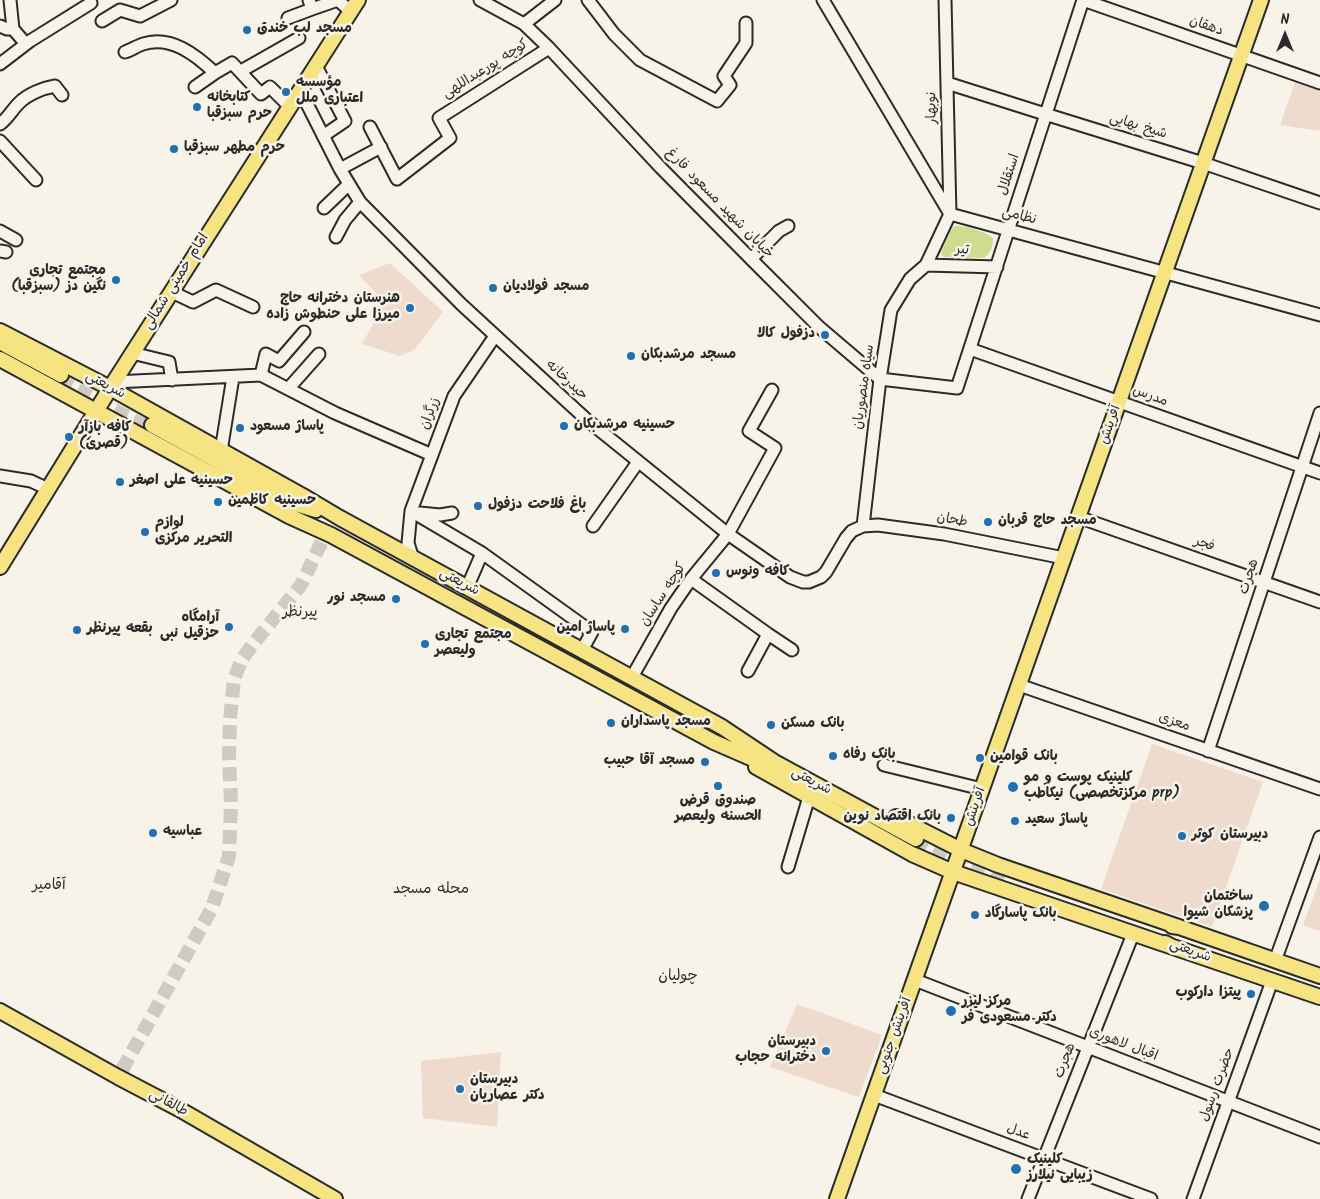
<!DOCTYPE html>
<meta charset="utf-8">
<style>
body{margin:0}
#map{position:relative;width:1320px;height:1199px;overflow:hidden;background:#f7f3e8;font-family:Kalam,sans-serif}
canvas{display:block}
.north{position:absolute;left:1260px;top:10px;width:50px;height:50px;-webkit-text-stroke:4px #f7f3e8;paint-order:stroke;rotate:0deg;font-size:14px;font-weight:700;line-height:20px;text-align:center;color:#2b2b2b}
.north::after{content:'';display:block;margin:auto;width:18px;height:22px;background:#2b2b2b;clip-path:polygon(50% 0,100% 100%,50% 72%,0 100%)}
</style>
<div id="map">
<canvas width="1320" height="1199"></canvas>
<div class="north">N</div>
</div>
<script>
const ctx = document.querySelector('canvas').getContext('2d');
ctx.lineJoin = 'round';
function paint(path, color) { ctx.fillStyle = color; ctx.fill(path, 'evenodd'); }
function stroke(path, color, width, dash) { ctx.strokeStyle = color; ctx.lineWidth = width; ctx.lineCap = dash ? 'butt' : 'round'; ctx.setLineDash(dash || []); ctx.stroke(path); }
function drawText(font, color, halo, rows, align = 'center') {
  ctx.font = font + ' Kalam,"Playpen Sans Arabic",sans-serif'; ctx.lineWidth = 5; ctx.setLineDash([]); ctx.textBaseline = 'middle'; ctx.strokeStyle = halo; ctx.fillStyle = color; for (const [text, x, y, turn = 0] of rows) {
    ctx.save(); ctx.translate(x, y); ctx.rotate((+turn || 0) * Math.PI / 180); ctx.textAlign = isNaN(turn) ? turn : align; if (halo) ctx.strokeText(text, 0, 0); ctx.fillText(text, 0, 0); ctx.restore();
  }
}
const built = new Path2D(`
 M 1295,82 L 1320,90 L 1320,131 L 1280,125 Z
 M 390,263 L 443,312 L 414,350 L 400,356 L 362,344 L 385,303 L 359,275 Z
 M 1152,744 L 1263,782 L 1212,927 L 1101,889 Z
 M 1320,879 L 1320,931 L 1303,925 Z
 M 797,1004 L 882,1035 L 859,1097 L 770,1067 Z
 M 501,1052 L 497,1127 L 423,1118 L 421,1061 Z`);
const green = new Path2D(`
 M 956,226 C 967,226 984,231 993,238 C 993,247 991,253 984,258 L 944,257 L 941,254 L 942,250 L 953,227 Z`);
const majorTunnel = new Path2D(`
 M 59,380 L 150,429
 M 913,844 L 955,864 L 1005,882
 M 122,1070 L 212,908 L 229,856 L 231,804 L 229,757 L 230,720 L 234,679 L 242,659 L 253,644 L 301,585 L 326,533`);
const minor = new Path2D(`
 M 10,0 L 13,29
 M 309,0 L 312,9 L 338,0 L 351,12
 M 480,0 L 524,24 L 549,48 L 661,168 L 751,259 L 819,327 L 880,379 L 957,388 L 1083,0
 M 588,0 L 614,34 L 640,60 L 717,101 L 730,85 L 724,76 L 746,43 L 746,23
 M 823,0 L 950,214 L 1320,315
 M 1083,0 L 1320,83
 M 288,18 L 312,9
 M 102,21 L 120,10 L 140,16 L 171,0
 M 524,24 L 555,0
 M 0,26 L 7,29 L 13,29 L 26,44
 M 125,52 C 131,50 137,46 143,44 C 171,35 196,55 215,73 L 195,87
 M 0,64 L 30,41 L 91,3
 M 316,66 L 345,121 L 323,136
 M 241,71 L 299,38
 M 215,73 L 232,63 L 261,94 L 270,87 L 290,107
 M 947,83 L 1045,114 L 1203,163 L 1320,203
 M 300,90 L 340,169 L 360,202 L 461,304 L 587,420 L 728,534 L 790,577 L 803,582 L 809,582 L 821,577 L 826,572 L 846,538 L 852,531 L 863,526 L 878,525 L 944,534 L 1064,558
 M 0,124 C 8,118 12,110 19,103 C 28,94 43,88 55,86 L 62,95
 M 370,127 L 397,179 L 450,138 L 439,118 L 549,48
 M 0,141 L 36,180
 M 340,169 L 381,147
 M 324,208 L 348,185
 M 0,231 L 16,240
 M 336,237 L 345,220 L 360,202
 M 0,251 L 6,252
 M 751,259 L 779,231 L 788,226
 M 926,265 L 997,267
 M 172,292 L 193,302 L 216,290 L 253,307
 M 970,349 L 1320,473
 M 132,353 L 169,362 L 172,380
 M 261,375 L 266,354 L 279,361 L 304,332
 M 114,382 L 261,375 L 335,413 L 432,455
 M 288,389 L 319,354
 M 221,451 L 233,377
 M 0,476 L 31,481 L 48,489
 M 411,511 L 482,553 L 592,632 L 582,650
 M 420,513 L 440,515 L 452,513
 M 1078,517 L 1320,602
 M 593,526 L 638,462
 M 863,526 L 880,379 L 891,310 L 910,279 L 926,265 L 950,214 L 945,0
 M 413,559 L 408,543 L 411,511 L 454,396 L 495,336
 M 691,579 L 768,634
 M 467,588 L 482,553
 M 748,671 L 768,634 L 792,650
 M 632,677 L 671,608 L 691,579 L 728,534 L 775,448 L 749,431 L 772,390
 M 1019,685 L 1320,789
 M 1208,751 L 1320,413
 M 884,765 L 982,789
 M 788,867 L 809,797
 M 1275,961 L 1320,837
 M 915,980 L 1320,1137
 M 874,1095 L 1151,1199
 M 1028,1199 L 1133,934
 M 1193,1199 L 1272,981`);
const major = new Path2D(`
 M 0,331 L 110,388 L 303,496 L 340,518 L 722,727 L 776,763 L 916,839
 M 0,342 L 61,375
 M 0,359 L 289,516 L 331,535 L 714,742 L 769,766
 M 152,425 L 296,504 L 316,510
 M 0,567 L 114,382 L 358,0
 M 756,767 L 912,854 L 953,872 L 1173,947
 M 896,817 L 961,850 L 998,865 L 1179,927
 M 1172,926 L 1179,927 L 1320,976
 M 1165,943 L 1173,947 L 1320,997
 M 0,1011 L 118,1077 L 179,1109 L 335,1199
 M 837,1199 L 1261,0`);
const markers = [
 [247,30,5,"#1f6fb2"],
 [286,92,5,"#1f6fb2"],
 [197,107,5,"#1f6fb2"],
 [174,149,5,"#1f6fb2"],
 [116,280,5,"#1f6fb2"],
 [493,288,5,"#1f6fb2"],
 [410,308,5,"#1f6fb2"],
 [825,335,5,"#1f6fb2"],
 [631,356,5,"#1f6fb2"],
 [564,426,5,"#1f6fb2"],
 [240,428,5,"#1f6fb2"],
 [69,437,5,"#1f6fb2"],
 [120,482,5,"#1f6fb2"],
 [218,502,5,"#1f6fb2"],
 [478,506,5,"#1f6fb2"],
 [988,522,5,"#1f6fb2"],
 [145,532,5,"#1f6fb2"],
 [716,573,5,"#1f6fb2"],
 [396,599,5,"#1f6fb2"],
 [229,627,5,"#1f6fb2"],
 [625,629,5,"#1f6fb2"],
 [77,630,5,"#1f6fb2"],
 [425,644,5,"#1f6fb2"],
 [611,723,5,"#1f6fb2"],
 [771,725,5,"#1f6fb2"],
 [833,756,5,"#1f6fb2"],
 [980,758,5,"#1f6fb2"],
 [705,762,5,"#1f6fb2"],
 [718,786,5,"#1f6fb2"],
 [1013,787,6,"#1f6fb2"],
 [951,818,5,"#1f6fb2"],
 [1015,821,5,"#1f6fb2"],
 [153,833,5,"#1f6fb2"],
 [1182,836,5,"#1f6fb2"],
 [1264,906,6,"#1f6fb2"],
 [975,915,5,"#1f6fb2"],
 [1251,994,5,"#1f6fb2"],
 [951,1011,6,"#1f6fb2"],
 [826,1051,5,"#1f6fb2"],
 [460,1089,5,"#1f6fb2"],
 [1016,1169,6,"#1f6fb2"]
];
const streetNames = [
 ["دهقان",1206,27,19],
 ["کوچه پورعبداللهی",486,70,-32],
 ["نوبهار",933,108,-91],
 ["شیخ بهایی",1138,127,17],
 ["استقلال",1010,175,-72],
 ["خیابان شهید مسعود فارغ",719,204,46],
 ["نظامی",1019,217,15],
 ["تیر",962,251,2],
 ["امام خمینی شمالی",177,282,-58],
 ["حیدرخانه",566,381,43],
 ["شریعتی",105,386,28],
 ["سیاه منصوریان",865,387,-82],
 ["مدرس",1150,397,20],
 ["زرگران",431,414,-70],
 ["آفرینش",1111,425,-71],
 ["طحان",952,521,10],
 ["فجر",1204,545,19],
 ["هجرت",1250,577,-72],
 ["شریعتی",459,583,28],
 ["کوچه ساسان",664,595,-57],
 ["معزی",1174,723,19],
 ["شریعتی",811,782,28],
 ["آفرینش",976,807,-71],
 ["شریعتی",1190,952,20],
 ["آفرینش جنوبی",895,1036,-70],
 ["اقبال لاهوری",1123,1045,21],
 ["هجرت",1066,1061,-69],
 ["حضرت رسول",1218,1085,-70],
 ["طالقانی",168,1104,28],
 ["عدل",1018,1133,21]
];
const poiNames = [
 ["مسجد لب خندق",257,30],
 ["مؤسسه",296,84],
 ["اعتباری ملل",296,100],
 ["کتابخانه",207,99],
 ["حرم سبزقبا",207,115],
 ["حرم مطهر سبزقبا",184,149],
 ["مجتمع تجاری",106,272,"right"],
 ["نگین دز (سبزقبا)",106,288,"right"],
 ["مسجد فولادیان",503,288],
 ["هنرستان دخترانه حاج",400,300,"right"],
 ["میرزا علی حنطوش زاده",400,316,"right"],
 ["دزفول کالا",815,335,"right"],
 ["مسجد مرشدبکان",641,356],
 ["حسینیه مرشدبکان",574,426],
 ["پاساژ مسعود",250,428],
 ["کافه بازآر",79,429],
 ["(قصری)",79,445],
 ["حسینیه علی اصغر",130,482],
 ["حسینیه کاظمین",228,502],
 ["باغ فلاحت دزفول",488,506],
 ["مسجد حاج قربان",998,522],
 ["لوازم",155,524],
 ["التحریر مرکزی",155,540],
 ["کافه ونوس",726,573],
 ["مسجد نور",386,599,"right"],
 ["آرامگاه",219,619,"right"],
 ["حزقیل نبی",219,635,"right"],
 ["پاساژ امین",615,629,"right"],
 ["بقعه پیرنظر",87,630],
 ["مجتمع تجاری",435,636],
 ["ولیعصر",435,652],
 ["مسجد پاسداران",621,723],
 ["بانک مسکن",781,725],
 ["بانک رفاه",843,756],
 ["بانک قوامین",990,758],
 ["مسجد آقا حبیب",695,762,"right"],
 ["کلینیک پوست و مو",1024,779],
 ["نیکاطب (مرکزتخصصی prp)",1024,795],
 ["صندوق قرض",718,802,"center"],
 ["الحسنه ولیعصر",718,818,"center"],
 ["بانک اقتصاد نوین",941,818,"right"],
 ["پاساژ سعید",1025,821],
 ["عباسیه",163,833],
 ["دبیرستان کوثر",1192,836],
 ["ساختمان",1253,898,"right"],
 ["پزشکان شیوا",1253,914,"right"],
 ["بانک پاسارگاد",985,915],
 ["پیتزا دارکوب",1241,994,"right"],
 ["مرکز لیزر",962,1003],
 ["دکتر مسعودی فر",962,1019],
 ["دبیرستان",816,1043,"right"],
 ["دخترانه حجاب",816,1059,"right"],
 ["دبیرستان",470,1081],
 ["دکتر عصاریان",470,1097],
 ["کلینیک",1027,1161],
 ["زیبایی نیلارز",1027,1177]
];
const neighbourhoodNames = [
 ["پیرنظر",300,613],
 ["آقامیر",49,886],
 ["محله مسجد",431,890],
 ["چولیان",678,977]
];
paint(built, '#eedbce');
paint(green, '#cfdc90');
stroke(majorTunnel, '#cecbc2', 14, [14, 7]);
stroke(minor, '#2b2b2b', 15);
stroke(major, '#2b2b2b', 18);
stroke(minor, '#f7f3e8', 11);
stroke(major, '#f6e381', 14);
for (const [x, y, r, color] of markers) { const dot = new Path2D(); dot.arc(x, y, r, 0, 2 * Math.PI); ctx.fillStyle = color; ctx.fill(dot); stroke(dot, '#f7f3e8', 2); }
drawText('14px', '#2b2b2b', '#f7f3e8', streetNames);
drawText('bold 14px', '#2b2b2b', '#f7f3e8', poiNames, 'left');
drawText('15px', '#2b2b2b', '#f7f3e8', neighbourhoodNames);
</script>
